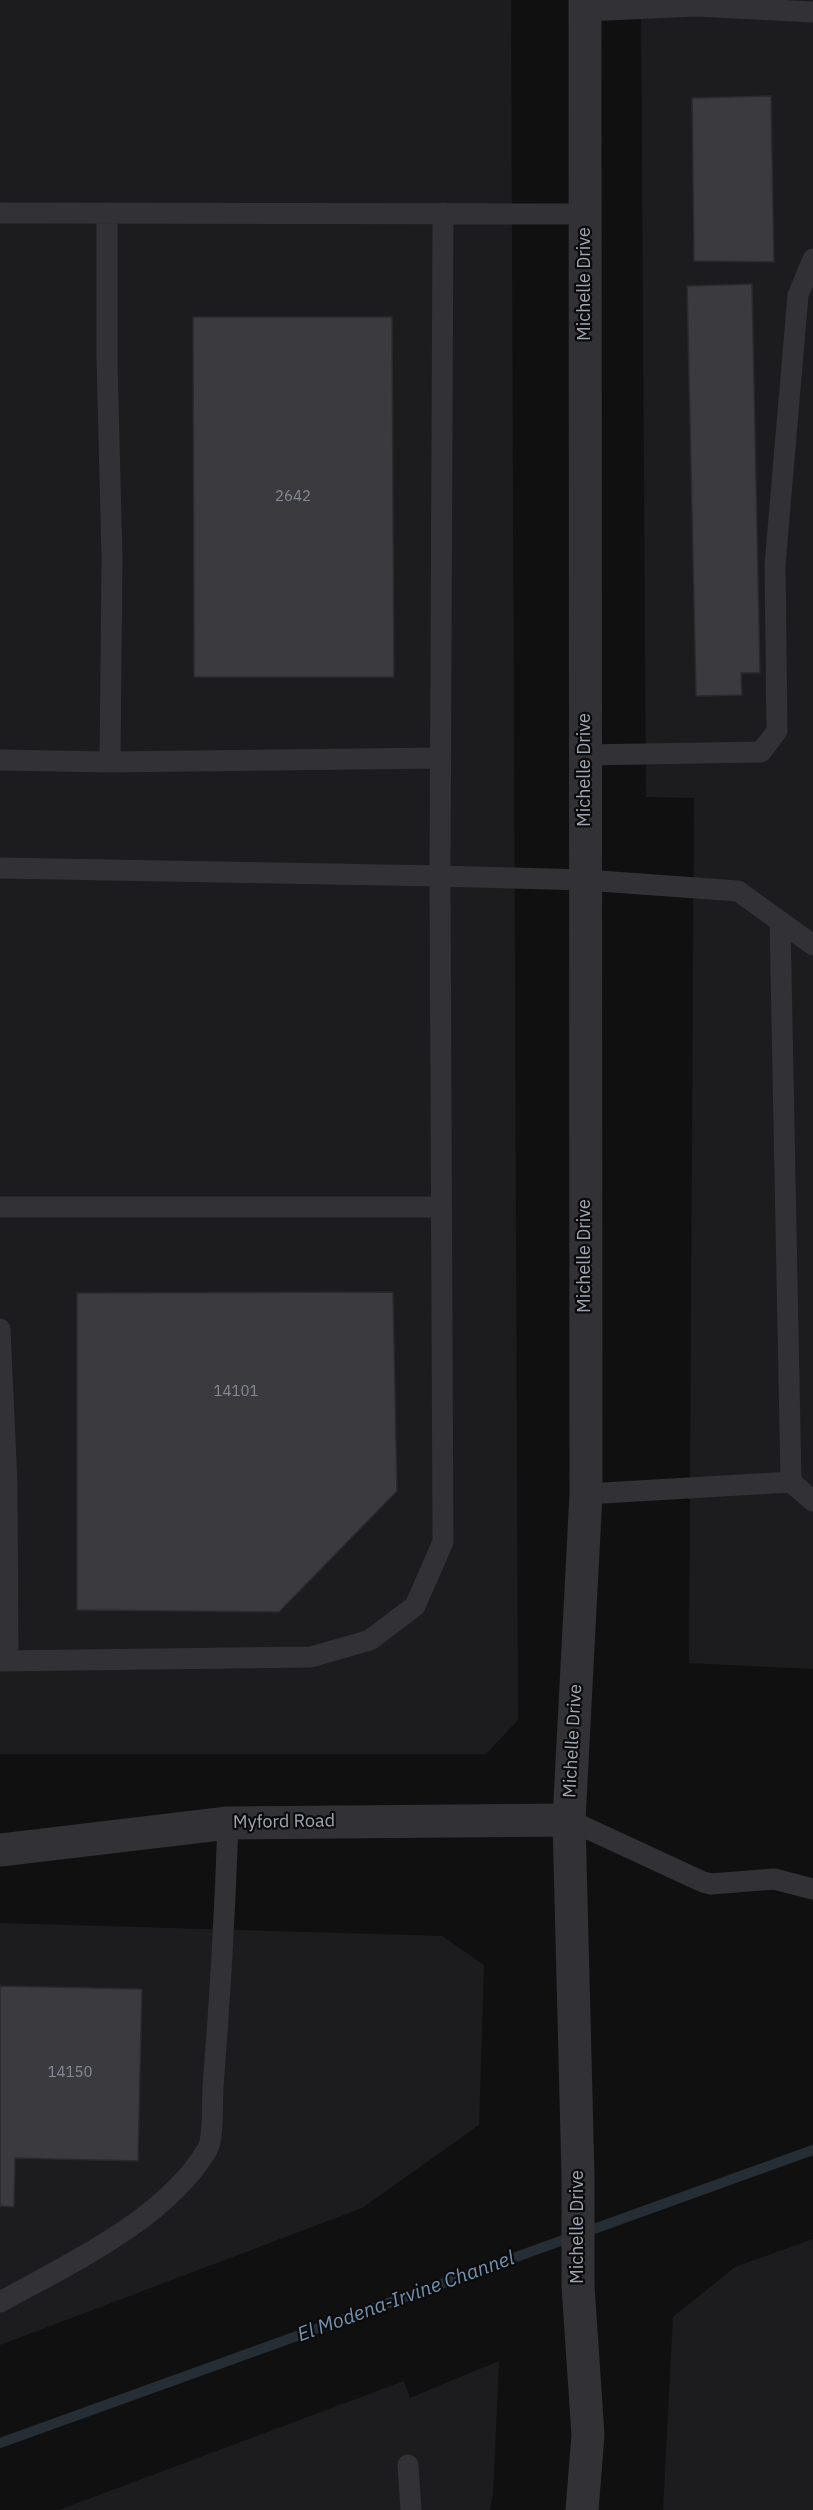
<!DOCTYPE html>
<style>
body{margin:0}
canvas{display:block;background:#101011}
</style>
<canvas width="813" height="2510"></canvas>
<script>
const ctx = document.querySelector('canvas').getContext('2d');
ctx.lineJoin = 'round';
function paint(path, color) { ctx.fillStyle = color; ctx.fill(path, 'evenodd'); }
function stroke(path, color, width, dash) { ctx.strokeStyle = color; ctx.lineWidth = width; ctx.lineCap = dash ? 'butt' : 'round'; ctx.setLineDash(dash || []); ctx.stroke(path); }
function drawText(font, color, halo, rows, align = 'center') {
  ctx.font = font + ' "IBM Plex Sans",sans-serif'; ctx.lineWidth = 4.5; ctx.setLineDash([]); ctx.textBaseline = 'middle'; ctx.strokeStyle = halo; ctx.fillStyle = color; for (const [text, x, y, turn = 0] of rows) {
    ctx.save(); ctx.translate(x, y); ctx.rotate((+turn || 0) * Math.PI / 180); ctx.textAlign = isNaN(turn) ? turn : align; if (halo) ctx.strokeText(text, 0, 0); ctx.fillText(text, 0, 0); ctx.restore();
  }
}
const built = new Path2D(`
 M 0,0 L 511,0 L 518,1720 L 486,1754 L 0,1754 Z
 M 641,0 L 813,0 L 813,1669 L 689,1663 L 694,798 L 646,797 Z
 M 0,1923 L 442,1936 L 484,1965 L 479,2125 L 362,2208 L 0,2345 Z
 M 813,2239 L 813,2510 L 663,2510 L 673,2317 L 735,2267 Z
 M 499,2361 L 493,2494 L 490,2510 L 59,2510 L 404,2381 L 410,2398 Z`);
const stream = new Path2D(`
 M 0,2443 L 813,2150`);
const building = new Path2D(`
 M 771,96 L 774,262 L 694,261 L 692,98 Z
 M 752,284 L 760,673 L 741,673 L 742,695 L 696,696 L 687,286 Z
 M 193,317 L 392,317 L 394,677 L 194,677 Z
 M 393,1292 L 397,1491 L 279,1612 L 77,1610 L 77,1293 Z
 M 0,1986 L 142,1989 L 138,2161 L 15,2158 L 14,2207 L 0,2206 Z`);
const service = new Path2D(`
 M 585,11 L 696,6 L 813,12
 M 0,213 L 585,214
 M 107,213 L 107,360 L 112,558 L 110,762 L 440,758
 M 443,213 L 440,876 L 585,880 L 738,891 L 813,945
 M 586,755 L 761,752 L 777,731 L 775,565 L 798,295 L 813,259
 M 0,760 L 110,762
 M 0,868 L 440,876 L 443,1542 L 415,1606 L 370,1640 L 311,1657 L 0,1661
 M 780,921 L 791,1482 L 813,1501
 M 0,1207 L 441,1207
 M 0,1329 L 7,1484 L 8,1661
 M 586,1494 L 791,1482
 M 569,1820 L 703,1882 L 711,1884 L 774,1879 L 813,1889
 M 0,2302 C 69,2264 165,2220 207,2150 C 214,2139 212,2101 213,2087 C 220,1999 225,1911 228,1823
 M 408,2465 L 411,2510`);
const tertiary = new Path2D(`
 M 0,1850 L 228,1823 L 569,1820
 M 582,2510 L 588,2435 L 578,2286 L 578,2176 L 569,1820 L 586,1494 L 585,0`);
const numberNames = [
 ["2642",293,497],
 ["14101",236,1392],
 ["14150",70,2073]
];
const streetNames = [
 ["Michelle Drive",585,284,-90],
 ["Michelle Drive",585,770,-90],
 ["Michelle Drive",585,1256,-90],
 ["Michelle Drive",573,1741,-87],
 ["Myford Road",284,1822,-1],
 ["Michelle Drive",578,2227,-90]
];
const waterNames = [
 ["El Modena-Irvine Channel",406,2297,-20]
];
paint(built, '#1c1c1e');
stroke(stream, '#262e35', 10);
paint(building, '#3a3a3f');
stroke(building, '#2a2a2d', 1.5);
stroke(service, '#313136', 21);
stroke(tertiary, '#313136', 33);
drawText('15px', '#868a96', null, numberNames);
drawText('18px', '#a0a5b3', '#0b0b0c', streetNames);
drawText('italic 20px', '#7493b1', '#0b0b0c', waterNames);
</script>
